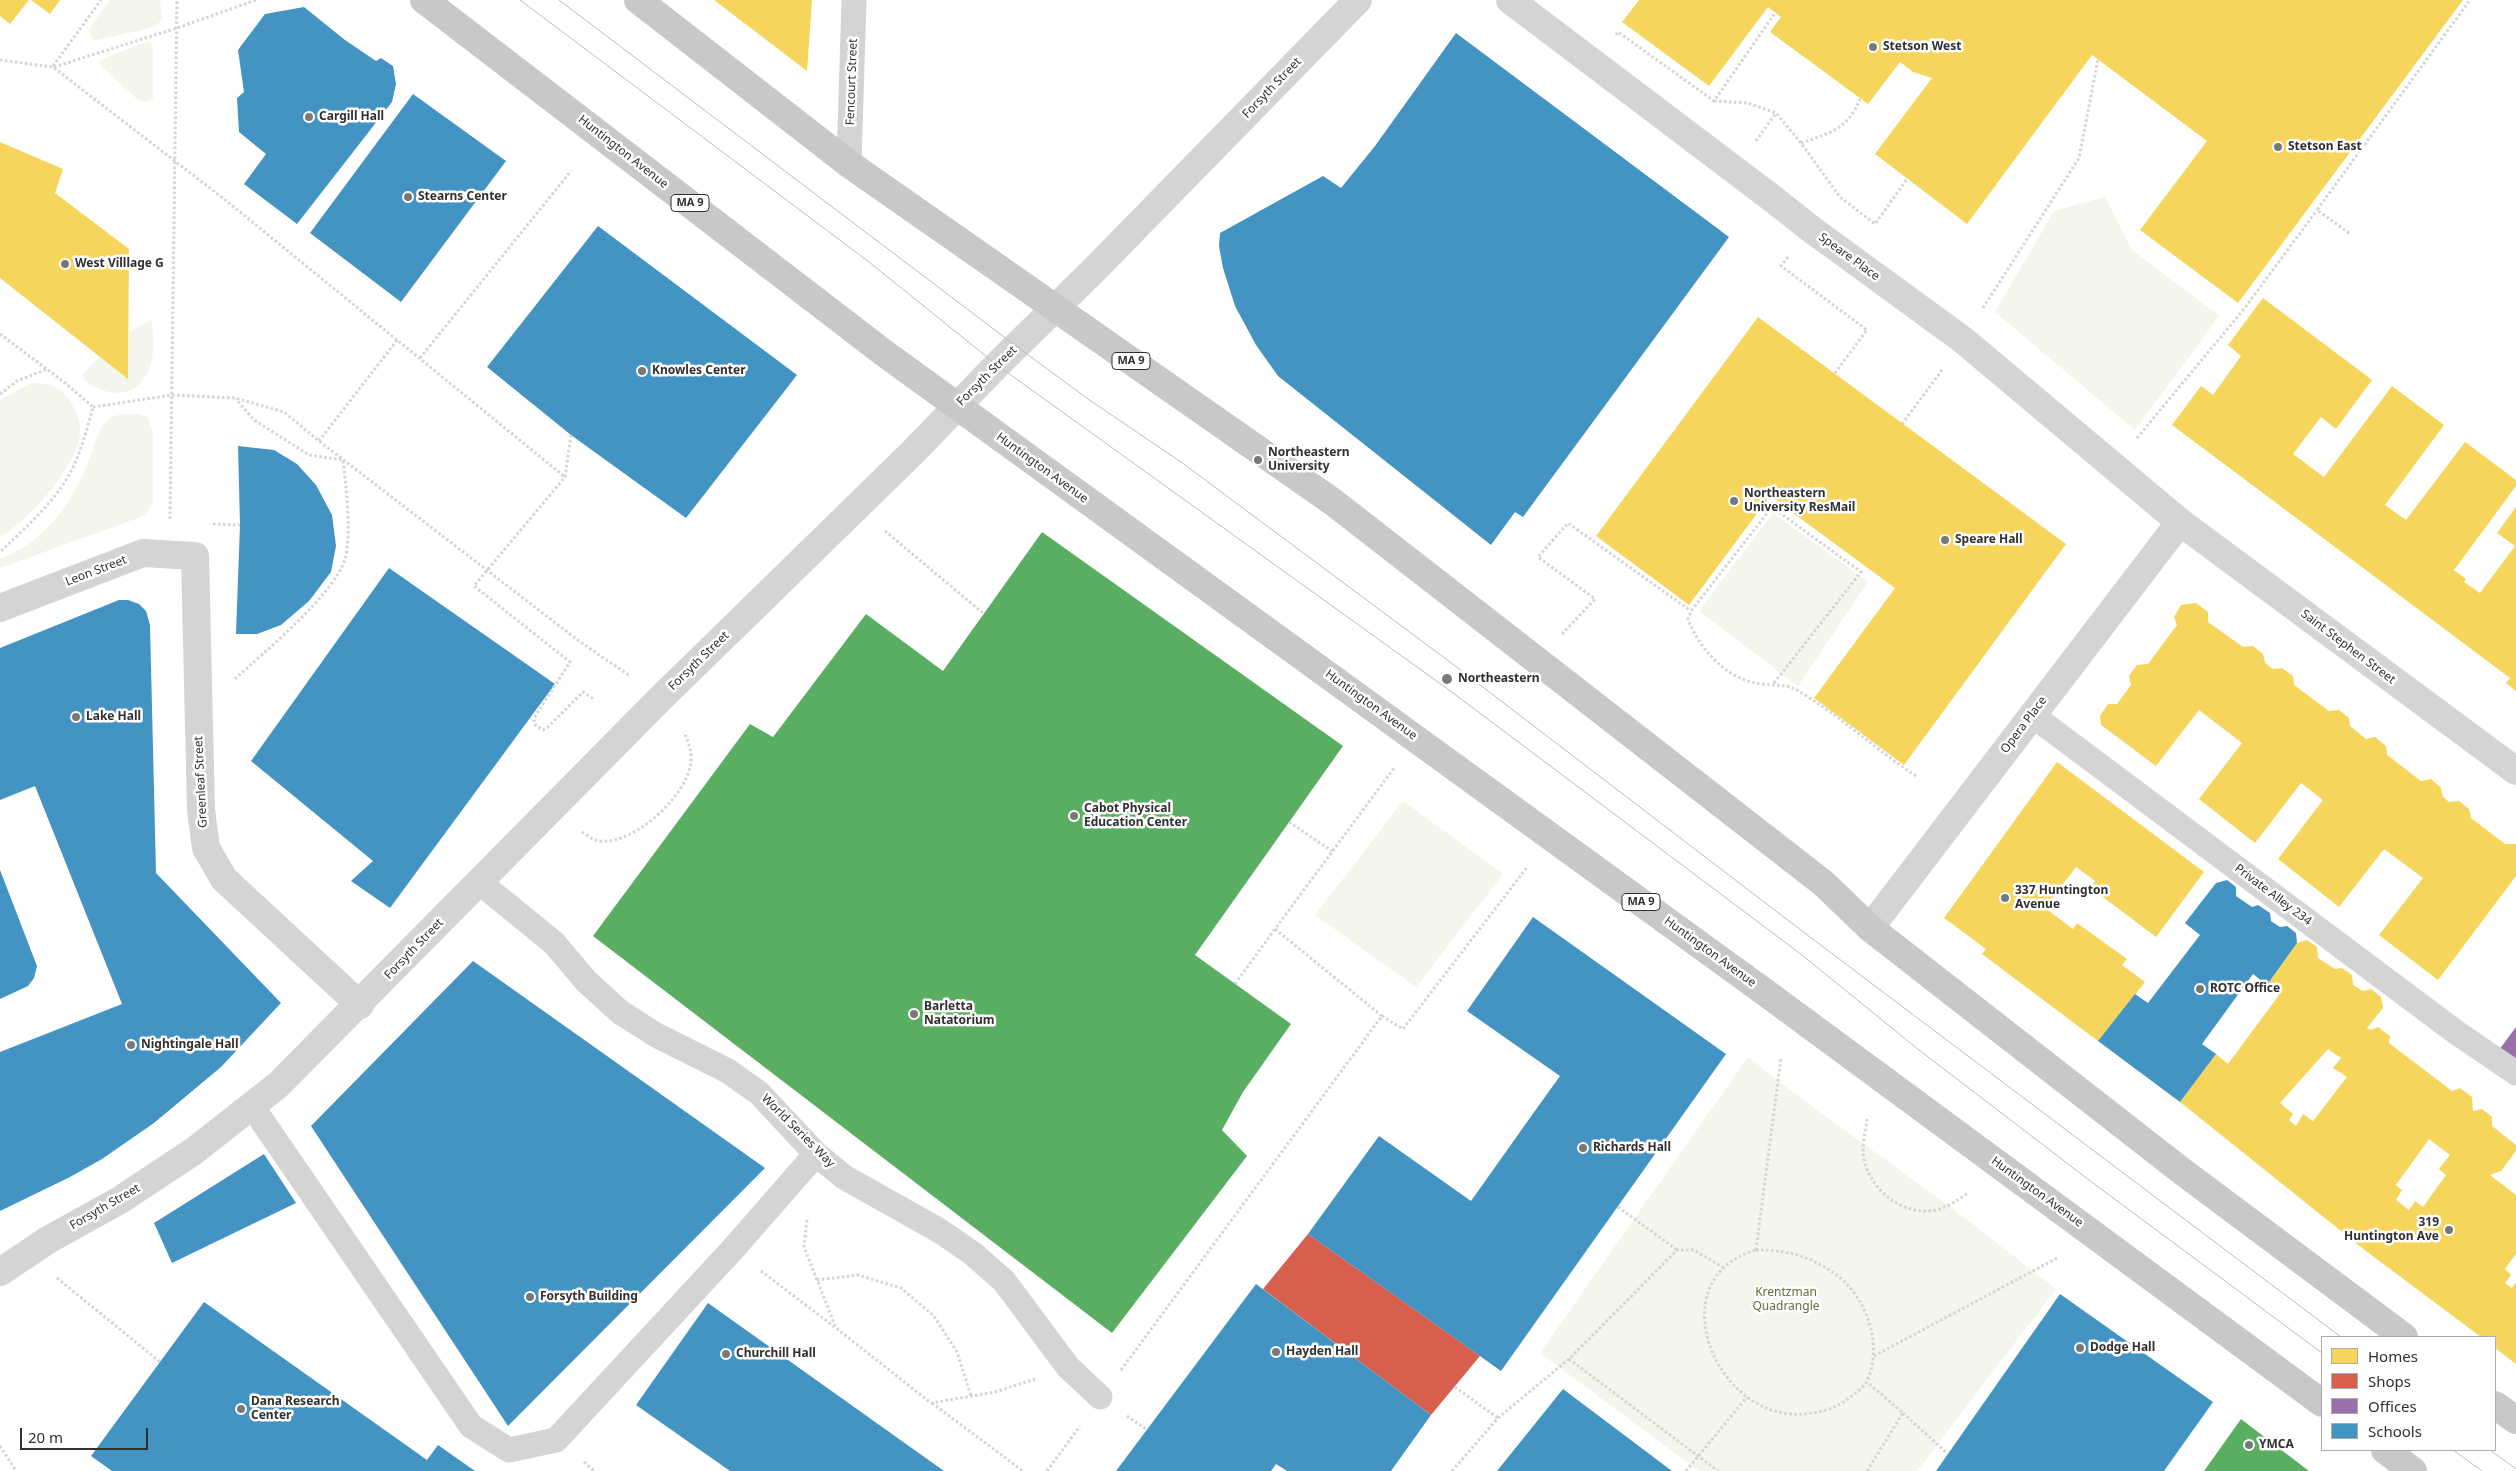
<!DOCTYPE html>
<style>
body{margin:0}
#map{position:relative;width:2516px;height:1471px;overflow:hidden;background:#fff;font-family:"Noto Sans",sans-serif}
canvas{display:block}
.legend{position:absolute;left:2321px;top:1336px;width:175px;height:115px;box-sizing:border-box;background:#fff;border:1px solid #acacac;margin:0;padding:6px 9px;list-style:none;font-size:15px;color:#303030}
.legend li{display:flex;align-items:center;gap:10px;height:25px}
.legend b{width:25px;border:1px solid #acacac}
.scale{position:absolute;left:20px;top:1428px;width:128px;height:22px;box-sizing:border-box;border:2px solid #303030;border-top:0;padding-left:6px;font-size:15px;line-height:18px;white-space:nowrap;color:#303030;-webkit-text-stroke:4px #fff;paint-order:stroke}
</style>
<div id="map">
<canvas width="2516" height="1471"></canvas>
<ul class="legend">
<li><b style="height:14px;background:#f6d55c"></b>Homes</li>
<li><b style="height:14px;background:#d6604d"></b>Shops</li>
<li><b style="height:14px;background:#9970ab"></b>Offices</li>
<li><b style="height:14px;background:#4393c3"></b>Schools</li>
</ul>
<div class="scale">20 m</div>
</div>
<script>
const ctx = document.querySelector('canvas').getContext('2d');
ctx.lineJoin = 'round';
function paint(path, color) { ctx.fillStyle = color; ctx.fill(path, 'evenodd'); }
function stroke(path, color, width, dash) { ctx.strokeStyle = color; ctx.lineWidth = width; ctx.lineCap = dash ? 'butt' : 'round'; ctx.setLineDash(dash || []); ctx.stroke(path); }
function drawText(font, color, halo, rows, align = 'center') {
  ctx.font = font + ' "Noto Sans",sans-serif'; ctx.lineWidth = 5; ctx.setLineDash([]); ctx.textBaseline = 'middle'; ctx.strokeStyle = halo; ctx.fillStyle = color; for (const [text, x, y, turn = 0] of rows) {
    ctx.save(); ctx.translate(x, y); ctx.rotate((+turn || 0) * Math.PI / 180); ctx.textAlign = isNaN(turn) ? turn : align; if (halo) ctx.strokeText(text, 0, 0); ctx.fillText(text, 0, 0); ctx.restore();
  }
}
const green = new Path2D(`
 M 110,0 L 160,0 L 162,20 L 154,27 L 97,40 L 92,39 L 89,29 Z
 M 149,41 L 153,46 L 153,99 L 144,102 L 138,100 L 100,65 L 100,60 Z
 M 2105,197 L 2132,250 L 2219,316 L 2135,430 L 1995,312 L 2054,211 Z
 M 149,321 L 152,322 C 154,336 155,356 149,369 C 137,400 106,397 84,380 L 83,374 L 100,356 L 128,379 L 129,332 Z
 M 31,383 C 49,383 63,387 72,404 C 75,410 79,419 80,426 C 84,461 28,521 0,537 L 0,400 Z
 M 138,414 L 148,417 L 153,434 L 153,501 L 146,515 L 0,568 L 0,559 C 46,541 72,504 89,460 C 94,447 97,428 109,419 C 117,413 128,414 138,414 Z
 M 1773,513 L 1868,582 L 1798,686 L 1699,611 Z
 M 1403,801 L 1503,874 L 1416,987 L 1315,915 Z
 M 1748,1057 L 1795,1094 L 1949,1206 L 2056,1289 L 1917,1471 L 1699,1471 L 1540,1353 Z`);
const homes = new Path2D(`
 M 0,0 L 29,0 L 10,24 L 0,16 Z
 M 31,0 L 60,0 L 50,14 Z
 M 714,0 L 812,0 L 807,71 Z
 M 1639,0 L 2463,0 L 2238,303 L 2140,230 L 2207,141 L 2092,55 L 1967,224 L 1875,154 L 1932,78 L 1913,72 L 1900,62 L 1868,104 L 1770,32 L 1781,17 L 1768,7 L 1709,86 L 1622,22 Z
 M 0,142 L 63,169 L 55,193 L 129,249 L 128,379 L 0,278 Z
 M 2263,298 L 2372,380 L 2336,429 L 2321,417 L 2293,454 L 2324,477 L 2392,386 L 2444,425 L 2385,505 L 2406,520 L 2465,442 L 2516,480 L 2516,486 L 2454,570 L 2466,579 L 2464,582 L 2480,593 L 2515,546 L 2497,533 L 2516,507 L 2516,691 L 2506,683 L 2510,678 L 2172,425 L 2201,386 L 2213,395 L 2241,356 L 2228,345 Z
 M 1758,317 L 2066,544 L 1904,765 L 1814,698 L 1895,588 L 1770,496 L 1689,605 L 1596,536 Z
 M 2196,603 L 2208,612 L 2208,622 L 2243,647 L 2253,646 L 2263,654 L 2265,663 L 2273,669 L 2282,668 L 2293,676 L 2294,685 L 2329,711 L 2339,710 L 2349,718 L 2350,726 L 2366,739 L 2375,737 L 2386,746 L 2387,755 L 2421,781 L 2431,779 L 2441,788 L 2443,797 L 2449,802 L 2459,801 L 2469,809 L 2471,818 L 2505,844 L 2516,844 L 2516,876 L 2438,980 L 2379,935 L 2423,878 L 2384,849 L 2339,907 L 2278,859 L 2323,800 L 2301,783 L 2255,843 L 2199,799 L 2242,743 L 2199,710 L 2156,766 L 2101,725 L 2100,716 L 2108,704 L 2117,704 L 2131,685 L 2129,676 L 2137,665 L 2148,664 L 2177,625 L 2174,617 L 2181,605 Z
 M 2057,762 L 2204,872 L 2156,937 L 2091,888 L 2095,881 L 2076,867 L 2045,908 L 2073,929 L 2077,923 L 2127,959 L 2122,965 L 2145,982 L 2098,1041 L 1982,954 L 1986,949 L 1944,918 Z
 M 2307,940 L 2317,947 L 2318,958 L 2335,969 L 2342,968 L 2352,975 L 2353,985 L 2363,991 L 2371,989 L 2381,997 L 2383,1008 L 2367,1028 L 2371,1030 L 2378,1027 L 2390,1036 L 2389,1043 L 2452,1091 L 2460,1088 L 2472,1097 L 2473,1111 L 2482,1109 L 2492,1117 L 2492,1126 L 2516,1145 L 2516,1151 L 2501,1171 L 2490,1175 L 2516,1195 L 2516,1254 L 2505,1269 L 2511,1275 L 2505,1283 L 2512,1288 L 2516,1282 L 2516,1364 L 2495,1348 L 2495,1337 L 2481,1337 L 2366,1251 L 2180,1102 L 2216,1054 L 2228,1064 L 2279,995 L 2267,985 L 2297,943 ZM 2328,1049 L 2341,1058 L 2333,1068 L 2347,1077 L 2313,1121 L 2303,1114 L 2296,1126 L 2289,1120 L 2293,1114 L 2280,1103 ZM 2429,1139 L 2450,1155 L 2439,1169 L 2446,1175 L 2423,1207 L 2415,1201 L 2409,1210 L 2396,1200 L 2402,1190 L 2396,1185 Z`);
const shops = new Path2D(`
 M 1308,1234 L 1480,1356 L 1431,1415 L 1263,1289 Z`);
const offices = new Path2D(`
 M 2516,1027 L 2516,1063 L 2499,1050 Z`);
const schools = new Path2D(`
 M 304,7 L 345,40 L 376,61 L 381,58 L 393,66 L 396,84 L 392,102 L 297,224 L 244,184 L 266,154 L 239,132 L 237,98 L 244,92 L 238,50 L 265,14 Z
 M 1456,33 L 1729,237 L 1523,517 L 1515,512 L 1491,545 L 1278,376 L 1256,345 L 1235,306 L 1223,268 L 1219,246 L 1220,233 L 1323,176 L 1341,188 L 1375,146 Z
 M 413,94 L 506,161 L 401,302 L 310,233 Z
 M 598,226 L 797,375 L 686,518 L 571,435 L 487,367 Z
 M 238,446 L 274,450 L 297,464 L 316,485 L 332,515 L 336,546 L 331,572 L 309,601 L 281,625 L 257,634 L 236,634 L 240,525 Z
 M 389,568 L 555,684 L 390,908 L 351,881 L 373,861 L 251,761 Z
 M 119,600 L 128,600 L 139,604 L 146,611 L 150,625 L 156,873 L 281,1003 L 221,1067 L 154,1123 L 102,1159 L 70,1177 L 0,1211 L 0,1052 L 122,1004 L 35,786 L 0,800 L 0,648 Z
 M 0,870 L 37,966 L 34,978 L 28,986 L 0,999 Z
 M 2227,880 L 2236,887 L 2236,896 L 2252,907 L 2258,905 L 2270,913 L 2271,921 L 2280,927 L 2287,926 L 2296,933 L 2297,943 L 2267,985 L 2253,974 L 2202,1044 L 2216,1054 L 2180,1102 L 2098,1041 L 2135,994 L 2148,1003 L 2200,935 L 2185,923 L 2216,883 Z
 M 1533,917 L 1726,1054 L 1501,1371 L 1308,1234 L 1379,1136 L 1471,1201 L 1532,1115 L 1560,1076 L 1467,1011 Z
 M 473,961 L 765,1168 L 508,1426 L 311,1126 Z
 M 264,1154 L 296,1203 L 172,1263 L 154,1223 Z
 M 1256,1284 L 1431,1415 L 1391,1471 L 1287,1471 L 1276,1464 L 1271,1471 L 1116,1471 Z
 M 2060,1294 L 2213,1402 L 2164,1471 L 1936,1471 Z
 M 204,1302 L 427,1460 L 438,1445 L 475,1471 L 112,1471 L 91,1456 Z
 M 708,1303 L 944,1471 L 730,1471 L 636,1405 Z
 M 1563,1389 L 1672,1471 L 1497,1471 Z`);
const public = new Path2D(`
 M 1042,532 L 1343,746 L 1195,955 L 1291,1024 L 1243,1092 L 1222,1130 L 1247,1156 L 1112,1333 L 593,936 L 750,724 L 773,737 L 866,614 L 943,671 Z
 M 2241,1419 L 2309,1471 L 2204,1471 Z`);
const path = new Path2D(`
 M 1616,35 L 1618,32 L 1714,101 L 1775,13
 M 0,60 L 53,67 L 224,199 L 565,477
 M 53,66 L 101,0
 M 54,67 L 177,28 L 256,0
 M 1714,101 L 1748,103 L 1776,113 L 1801,143 L 1840,197 L 1875,224 L 1907,179
 M 1756,141 L 1776,113
 M 1801,143 C 1830,133 1848,129 1860,99
 M 2349,233 L 2317,210 L 2470,0
 M 1788,257 L 1781,266 L 1867,330 L 1835,373
 M 1983,308 L 2079,158 L 2098,59
 M 0,334 L 64,382 L 93,407 C 87,429 81,453 70,473 C 55,502 24,529 0,552
 M 420,358 L 571,171
 M 0,394 L 17,381 L 47,369
 M 93,407 L 172,395 L 235,398 L 284,412 L 319,441 L 579,641 L 630,676
 M 1902,424 L 1942,370
 M 571,435 L 565,477 L 474,586 L 570,662 L 534,718 L 534,724 L 543,730 L 548,727 L 583,692 L 595,700
 M 2137,438 L 2244,309 L 2317,210
 M 319,441 L 398,339
 M 1765,502 L 1772,507
 M 170,519 L 177,0
 M 213,524 L 240,525
 M 885,531 L 984,614
 M 1562,634 L 1595,599 L 1538,557 L 1568,523 L 1691,611
 M 235,679 C 264,652 334,595 345,559 C 352,533 346,486 343,460 L 309,455 L 254,420 L 236,399
 M 1774,683 L 1861,572 L 1772,507 L 1691,611 L 1688,619 C 1699,649 1728,681 1762,684 C 1786,687 1786,682 1808,697 C 1846,721 1879,752 1916,776
 M 1289,822 L 1332,851
 M 582,832 C 586,834 591,839 595,840 C 630,850 689,795 691,761 C 692,750 688,742 684,732
 M 1235,984 L 1275,929
 M 1382,1016 L 1403,1029 L 1528,866
 M 1867,1119 C 1866,1129 1863,1140 1863,1150 C 1864,1182 1894,1212 1927,1211 C 1943,1211 1956,1201 1969,1192
 M 1618,1207 L 1677,1250
 M 807,1220 L 804,1247 L 836,1328 L 931,1403 L 995,1392 L 1035,1379
 M 1756,1250 C 1787,1250 1807,1255 1834,1273 C 1866,1295 1884,1345 1867,1381 C 1864,1388 1851,1396 1845,1401 C 1832,1410 1818,1413 1802,1414 C 1715,1420 1658,1278 1756,1250 Z
 M 1756,1250 L 1781,1058
 M 761,1271 L 836,1328
 M 57,1278 L 160,1362
 M 817,1280 L 858,1275 L 901,1288 L 934,1316 L 957,1352 L 971,1396
 M 1874,1356 L 2059,1257
 M 1569,1359 L 1718,1471
 M 1121,1370 L 1382,1016 L 1275,929 L 1394,768
 M 1455,1387 L 1498,1418
 M 932,1403 L 1023,1471
 M 1903,1413 L 1948,1454
 M 1127,1416 L 1146,1429
 M 0,1446 L 16,1471
 M 584,1462 L 595,1471
 M 1047,1471 L 1080,1426
 M 1452,1471 L 1498,1418 L 1569,1359 L 1677,1250 L 1694,1250 L 1724,1268
 M 1686,1471 L 1747,1397
 M 1867,1471 L 1903,1413 L 1867,1382`);
const service = new Path2D(`
 M 849,164 L 854,0
 M 2032,715 L 2457,1033 L 2516,1073
 M 479,882 L 554,943 L 586,981 L 620,1012 L 656,1035 L 728,1071 L 759,1093 L 816,1154 L 844,1177 L 940,1231 L 972,1253 L 1004,1281 L 1068,1367 L 1100,1397
 M 252,1106 L 471,1426 L 509,1450 L 556,1440 L 733,1249 L 816,1154`);
const pedestrian = new Path2D(`
 M 1773,199 L 1811,229 L 1963,340 L 2180,522`);
const minor = new Path2D(`
 M 1510,0 L 1773,199
 M 0,608 L 143,553 L 195,556 L 201,810 L 206,848 L 224,879 L 360,1005
 M 1870,928 L 2180,522 L 2516,771
 M 0,1272 L 48,1240 L 120,1200 L 194,1151 L 278,1085 L 661,698 L 914,451 L 997,365 L 1094,270 L 1358,0`);
const primary = new Path2D(`
 M 424,0 L 884,353 L 1766,993 L 2322,1403
 M 638,0 L 849,164 L 1333,502 L 1823,883 L 1870,928 L 2183,1172 L 2404,1337
 M 2495,1405 L 2516,1420
 M 2385,1450 L 2413,1471`);
const tram = new Path2D(`
 M 520,0 L 869,262 L 997,365 L 1449,690 L 1802,955 L 1919,1050 L 2089,1180 L 2322,1353
 M 559,0 L 1016,346 L 1088,399 L 1181,462 L 1454,665 L 1806,934 L 2341,1337
 M 2453,1450 L 2482,1471
 M 2490,1450 L 2516,1469`);
const markers = [
 [1873,47,5,"#787878"],
 [309,117,5,"#787878"],
 [2278,147,5,"#787878"],
 [408,197,5,"#787878"],
 [65,264,5,"#787878"],
 [642,371,5,"#787878"],
 [1258,460,5,"#787878"],
 [1734,501,5,"#787878"],
 [1945,540,5,"#787878"],
 [1447,679,6,"#787878"],
 [76,717,5,"#787878"],
 [1074,816,5,"#787878"],
 [2005,898,5,"#787878"],
 [2200,989,5,"#787878"],
 [914,1014,5,"#787878"],
 [131,1045,5,"#787878"],
 [1583,1148,5,"#787878"],
 [2449,1230,5,"#787878"],
 [530,1297,5,"#787878"],
 [2080,1348,5,"#787878"],
 [1276,1352,5,"#787878"],
 [726,1354,5,"#787878"],
 [241,1409,5,"#787878"],
 [2249,1445,5,"#787878"]
];
const shields = [
 [690,203,38],
 [1131,361,38],
 [1641,902,38]
];
const shieldNames = [
 ["MA 9",690,203],
 ["MA 9",1131,361],
 ["MA 9",1641,902]
];
const poiNames = [
 ["Stetson West",1883,47],
 ["Cargill Hall",319,117],
 ["Stetson East",2288,147],
 ["Stearns Center",418,197],
 ["West Villlage G",75,264],
 ["Knowles Center",652,371],
 ["Northeastern",1268,453],
 ["University",1268,467],
 ["Northeastern",1744,494],
 ["University ResMail",1744,508],
 ["Speare Hall",1955,540],
 ["Northeastern",1458,679],
 ["Lake Hall",86,717],
 ["Cabot Physical",1084,809],
 ["Education Center",1084,823],
 ["337 Huntington",2015,891],
 ["Avenue",2015,905],
 ["ROTC Office",2210,989],
 ["Barletta",924,1007],
 ["Natatorium",924,1021],
 ["Nightingale Hall",141,1045],
 ["Richards Hall",1593,1148],
 ["319",2439,1223,"right"],
 ["Huntington Ave",2439,1237,"right"],
 ["Forsyth Building",540,1297],
 ["Dodge Hall",2090,1348],
 ["Hayden Hall",1286,1352],
 ["Churchill Hall",736,1354],
 ["Dana Research",251,1402],
 ["Center",251,1416],
 ["YMCA",2259,1445]
];
const streetNames = [
 ["Fencourt Street",852,82,-88],
 ["Forsyth Street",1272,88,-46],
 ["Huntington Avenue",623,152,38],
 ["Speare Place",1849,257,36],
 ["Forsyth Street",987,376,-45],
 ["Huntington Avenue",1042,468,36],
 ["Leon Street",96,571,-21],
 ["Saint Stephen Street",2348,647,37],
 ["Forsyth Street",699,661,-44],
 ["Huntington Avenue",1371,705,36],
 ["Opera Place",2024,725,-53],
 ["Greenleaf Street",201,782,-93],
 ["Private Alley 234",2273,895,37],
 ["Forsyth Street",414,949,-46],
 ["Huntington Avenue",1710,952,36],
 ["World Series Way",798,1131,45],
 ["Huntington Avenue",2037,1192,36],
 ["Forsyth Street",105,1207,-30]
];
const parkNames = [
 ["Krentzman",1786,1293],
 ["Quadrangle",1786,1307]
];
paint(green, '#f2f6ec');
paint(homes, '#f6d55c');
paint(shops, '#d6604d');
paint(offices, '#9970ab');
paint(schools, '#4393c3');
paint(public, '#5aae61');
stroke(path, '#d4d4d4', 3, [2.5, 2.5]);
stroke(service, '#d4d4d4', 25);
stroke(pedestrian, '#d4d4d4', 28);
stroke(minor, '#d4d4d4', 28);
stroke(primary, '#c8c8c8', 28);
stroke(tram, '#bcbcbc', 1);
for (const [x, y, r, color] of markers) { const dot = new Path2D(); dot.arc(x, y, r, 0, 2 * Math.PI); ctx.fillStyle = color; ctx.fill(dot); stroke(dot, '#fff', 2); }
for (const [x, y, w] of shields) { const box = new Path2D(); box.roundRect(x - w / 2, y - 8.5, w, 17, 4); ctx.fillStyle = '#fff'; ctx.fill(box); stroke(box, '#303030', 1); }
drawText('bold 11px', '#303030', null, shieldNames);
drawText('bold 12px', '#303030', '#fff', poiNames, 'left');
drawText('12px', '#303030', '#fff', streetNames);
drawText('12px', '#5b7038', '#fff', parkNames);
</script>
